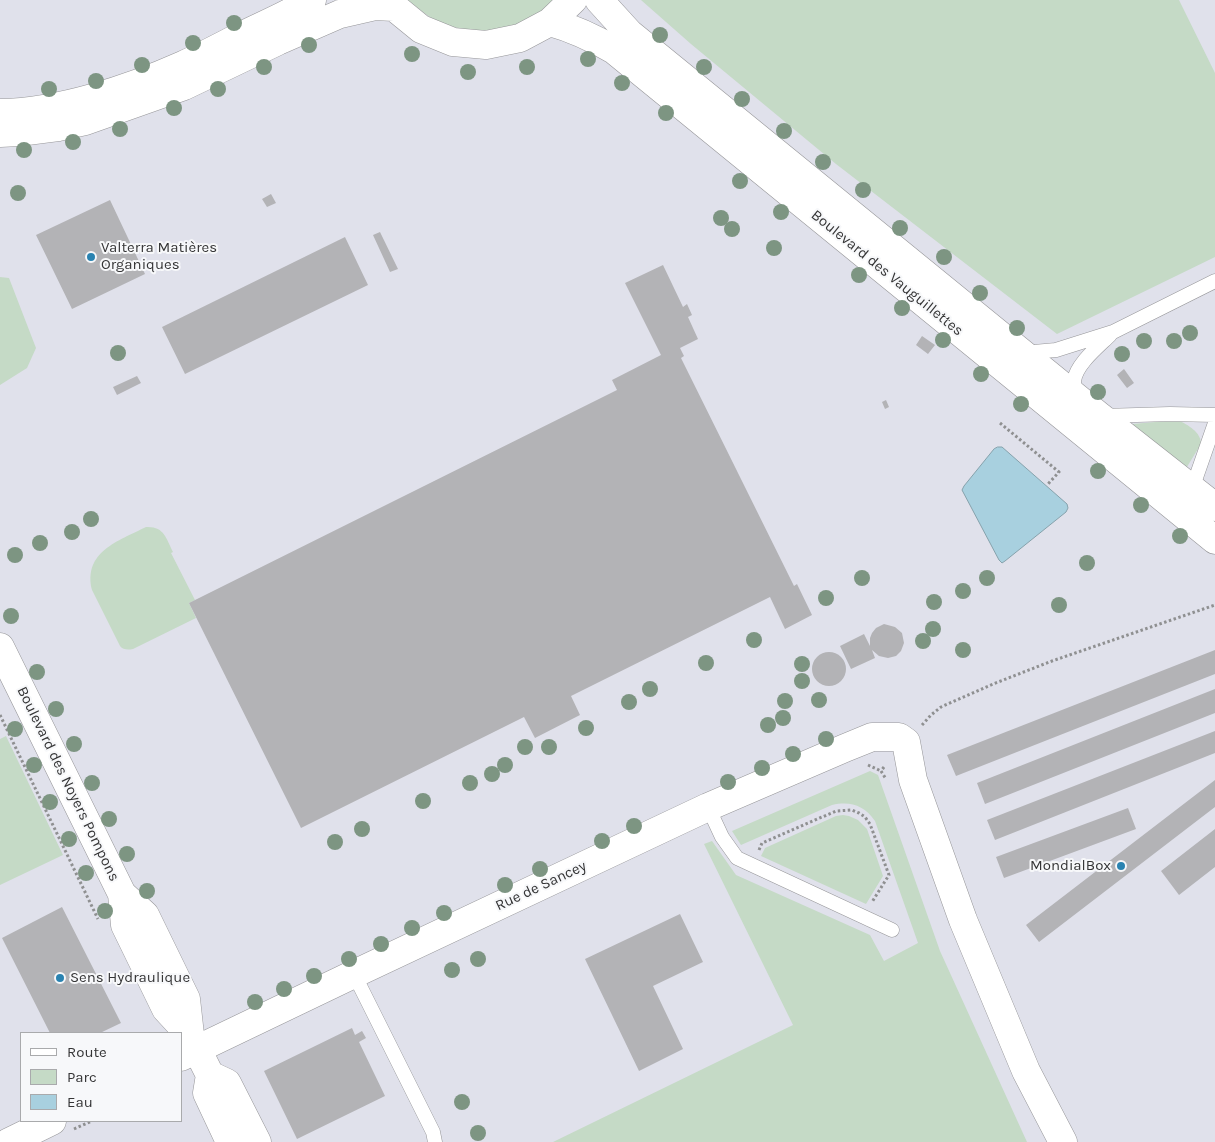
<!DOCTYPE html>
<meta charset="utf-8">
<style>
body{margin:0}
#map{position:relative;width:1215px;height:1142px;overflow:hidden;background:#eaebed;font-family:Karla,sans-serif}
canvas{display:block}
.legend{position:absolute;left:20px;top:1032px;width:162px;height:90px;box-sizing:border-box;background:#f7f8fa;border:1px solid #a9aaac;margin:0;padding:6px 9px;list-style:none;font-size:15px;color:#353536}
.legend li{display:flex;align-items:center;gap:10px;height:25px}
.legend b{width:25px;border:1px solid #a9aaac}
</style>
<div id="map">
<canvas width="1215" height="1142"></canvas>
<ul class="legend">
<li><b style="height:6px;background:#fff"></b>Route</li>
<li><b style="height:14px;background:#c5dac6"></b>Parc</li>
<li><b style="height:14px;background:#a8d0df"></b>Eau</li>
</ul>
</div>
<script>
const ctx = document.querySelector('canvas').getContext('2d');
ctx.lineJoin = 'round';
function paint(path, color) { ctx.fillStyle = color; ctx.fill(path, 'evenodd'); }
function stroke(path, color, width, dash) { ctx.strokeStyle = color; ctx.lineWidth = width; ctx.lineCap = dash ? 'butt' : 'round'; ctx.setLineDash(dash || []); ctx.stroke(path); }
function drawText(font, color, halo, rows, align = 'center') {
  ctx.font = font + ' Karla,sans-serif'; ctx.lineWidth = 4; ctx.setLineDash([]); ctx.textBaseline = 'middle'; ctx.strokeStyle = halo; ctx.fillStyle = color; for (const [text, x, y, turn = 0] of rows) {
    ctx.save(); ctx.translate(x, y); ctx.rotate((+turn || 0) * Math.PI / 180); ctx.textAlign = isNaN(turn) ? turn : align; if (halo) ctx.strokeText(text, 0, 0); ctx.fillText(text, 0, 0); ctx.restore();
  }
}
const built = new Path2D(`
 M 0,0 L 1215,0 L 1215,1142 L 0,1142 ZM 21,1033 L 181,1033 L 181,1121 L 21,1121 Z`);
const green = new Path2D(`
 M 408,0 L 556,0 L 531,19 L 500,30 L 468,31 L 437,22 L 410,3 Z
 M 641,0 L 1179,0 L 1215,73 L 1215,257 L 1057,334 L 836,164 L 691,44 Z
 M 0,277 L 9,278 L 36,348 L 27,368 L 0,385 Z
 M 1178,420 C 1188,425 1201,432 1201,444 L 1182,475 L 1121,425 Z
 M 146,527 C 164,526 166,538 173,552 L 171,553 L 195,600 L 189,603 L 196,618 L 133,649 C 128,650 123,650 120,646 L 92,590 C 83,552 118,541 146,527 Z
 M 6,736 L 63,855 L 0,885 L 0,739 Z
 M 870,771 L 878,775 L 940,951 L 1027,1142 L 553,1142 L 793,1025 L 704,844 L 712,841 L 736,875 L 870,935 L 884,961 L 918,943 L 875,821 C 864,805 850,801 832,805 L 741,845 L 732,831 Z
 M 843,815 L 849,816 L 858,820 L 867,829 L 883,876 L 866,904 L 761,856 L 765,848 L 836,816 Z`);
const water = new Path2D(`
 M 998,447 L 1002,447 L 1067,504 L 1068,508 L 1066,512 L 1005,561 L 1002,563 L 999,560 L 962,490 L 964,486 L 994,449 Z`);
const building = new Path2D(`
 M 271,194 L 276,203 L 267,207 L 262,199 Z
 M 110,200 L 145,274 L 72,309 L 36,235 Z
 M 380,232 L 398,269 L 390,272 L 373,235 Z
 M 345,237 L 368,285 L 185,374 L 162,327 Z
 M 663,265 L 683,307 L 687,304 L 692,315 L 688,317 L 698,339 L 680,348 L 684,356 L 681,358 L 794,586 L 797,584 L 812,615 L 785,629 L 770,597 L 571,696 L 580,715 L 535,738 L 524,717 L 301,828 L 189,603 L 617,390 L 612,380 L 661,355 L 625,283 Z
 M 922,336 L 935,345 L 928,354 L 916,345 Z
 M 1124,369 L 1134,383 L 1127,388 L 1117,375 Z
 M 137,376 L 141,383 L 117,395 L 113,387 Z
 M 886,400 L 889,407 L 885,409 L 882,402 Z
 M 884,624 L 895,627 L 902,633 L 904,643 L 901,651 L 896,656 L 888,658 L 879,656 L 872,650 L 875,658 L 851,669 L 840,646 L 864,634 L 870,646 L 870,638 L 872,633 L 876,628 Z
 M 1215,650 L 1215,674 L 956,776 L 947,755 Z
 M812 669a17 17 0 1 1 34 0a17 17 0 1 1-34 0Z
 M 1215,689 L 1215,713 L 985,804 L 977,783 Z
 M 1215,731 L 1215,753 L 995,840 L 987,820 Z
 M 1215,780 L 1215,807 L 1039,942 L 1026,925 Z
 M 1128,808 L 1136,829 L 1004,878 L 996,857 Z
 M 1215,829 L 1215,867 L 1179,895 L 1161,871 Z
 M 62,907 L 121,1023 L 100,1033 L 50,1033 L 2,938 Z
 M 680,914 L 703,962 L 653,986 L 683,1049 L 639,1071 L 585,959 Z
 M 352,1028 L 355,1035 L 362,1031 L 366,1038 L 359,1042 L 385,1096 L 297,1139 L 264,1071 Z`);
const path = new Path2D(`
 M 1000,423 L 1059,472 L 1048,484
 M 0,715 L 98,919
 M 922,725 L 931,715 L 941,707 L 993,684 L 1052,661 L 1215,605
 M 868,765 L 881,771
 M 884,767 L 881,771 L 886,779
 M 759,850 L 762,843 L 836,811 L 852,810 L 859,813 L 865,817 L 870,824 L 889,875 L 872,902
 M 74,1129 L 92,1121`);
const lane = new Path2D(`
 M 1023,353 L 1056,350 L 1113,332 L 1215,281
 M 1077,396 C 1076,391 1074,386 1074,381 C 1076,364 1099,346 1110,335
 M 1103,416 L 1170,414 L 1215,415
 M 1192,489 L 1215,423
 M 708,807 L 722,837 L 737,858 L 892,930
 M 354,974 L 433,1132 L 435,1142`);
const street = new Path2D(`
 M 0,647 L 122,894 L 125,925 L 166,1009 L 190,1035 L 210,1075 L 227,1083 L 257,1142
 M 122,894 L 145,915 L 186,999 L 190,1035
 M 181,1057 L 354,974 L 708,807 L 845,748 L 872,737 L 899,737 L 906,742 L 913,780 L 963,920 L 1026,1071 L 1063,1142
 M 210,1075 L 207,1093 L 230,1142
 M 9,1142 L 52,1121`);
const secondary = new Path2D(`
 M 389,0 L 394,7 L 421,29 L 453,42 L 486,45 L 520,38 L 550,22 L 573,0
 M 599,0 L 629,33 L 1098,415 L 1215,507
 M 550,22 C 575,29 592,37 614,50 L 1215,540
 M 0,113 C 59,112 129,89 183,65 C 203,56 222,46 241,36 C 265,24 290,14 312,0
 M 0,133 L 19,132 L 58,127 L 85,121 L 184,86 L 278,41 L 340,14 L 375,6 L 394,7`);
const trees = [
 [234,23],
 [660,35],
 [193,43],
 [309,45],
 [412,54],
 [588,59],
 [142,65],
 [264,67],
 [527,67],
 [704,67],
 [468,72],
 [96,81],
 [622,83],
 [49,89],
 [218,89],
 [742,99],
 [174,108],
 [666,113],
 [120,129],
 [784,131],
 [73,142],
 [24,150],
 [823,162],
 [740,181],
 [863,190],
 [18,193],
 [781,212],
 [721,218],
 [900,228],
 [732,229],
 [774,248],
 [944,257],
 [859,275],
 [980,293],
 [902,308],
 [1017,328],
 [1190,333],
 [943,340],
 [1144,341],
 [1174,341],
 [118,353],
 [1122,354],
 [981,374],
 [1098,392],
 [1021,404],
 [1098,471],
 [1141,505],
 [91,519],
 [72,532],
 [1180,536],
 [40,543],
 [15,555],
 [1087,563],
 [862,578],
 [987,578],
 [963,591],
 [826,598],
 [934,602],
 [1059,605],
 [11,616],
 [933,629],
 [754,640],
 [923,641],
 [963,650],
 [706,663],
 [802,664],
 [37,672],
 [802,681],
 [650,689],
 [819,700],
 [785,701],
 [629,702],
 [56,709],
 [783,718],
 [768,725],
 [586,728],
 [15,729],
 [826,739],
 [74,744],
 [525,747],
 [549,747],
 [793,754],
 [34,765],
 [505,765],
 [762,768],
 [492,774],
 [728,782],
 [92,783],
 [470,783],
 [423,801],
 [50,802],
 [109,819],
 [634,826],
 [362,829],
 [69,839],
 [602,841],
 [335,842],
 [127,854],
 [540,869],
 [86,873],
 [505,885],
 [147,891],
 [105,911],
 [444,913],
 [412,928],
 [381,944],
 [349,959],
 [478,959],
 [452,970],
 [314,976],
 [284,989],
 [255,1002],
 [462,1102],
 [478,1133]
];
const markers = [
 [91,257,5,"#2a83b1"],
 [1121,866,5,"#2a83b1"],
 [60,978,5,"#2a83b1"]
];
const poiNames = [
 ["Valterra Matières",101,248],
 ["Organiques",101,265],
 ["MondialBox",1111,866,"right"],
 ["Sens Hydraulique",70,978]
];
const streetNames = [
 ["Boulevard des Vauguillettes",887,273,39],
 ["Boulevard des Noyers Pompons",68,784,64],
 ["Rue de Sancey",541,886,-25]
];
paint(built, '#e0e1eb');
paint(green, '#c5dac6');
paint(water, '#a8d0df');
stroke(water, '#86a2ac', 1);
paint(building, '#b3b3b6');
stroke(lane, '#969699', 15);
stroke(street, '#969699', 29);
stroke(secondary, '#969699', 29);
stroke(path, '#8f9091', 3, [2.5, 2.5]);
stroke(lane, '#fff', 14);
stroke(street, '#fff', 28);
stroke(secondary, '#fff', 28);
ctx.fillStyle = '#7d9582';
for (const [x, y] of trees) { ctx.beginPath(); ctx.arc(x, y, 8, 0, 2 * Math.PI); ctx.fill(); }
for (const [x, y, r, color] of markers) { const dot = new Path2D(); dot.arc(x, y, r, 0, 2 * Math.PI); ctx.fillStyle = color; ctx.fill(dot); stroke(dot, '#f7f8fa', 2); }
drawText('15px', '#353536', '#f7f8fa', poiNames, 'left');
drawText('15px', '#353536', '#f7f8fa', streetNames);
</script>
